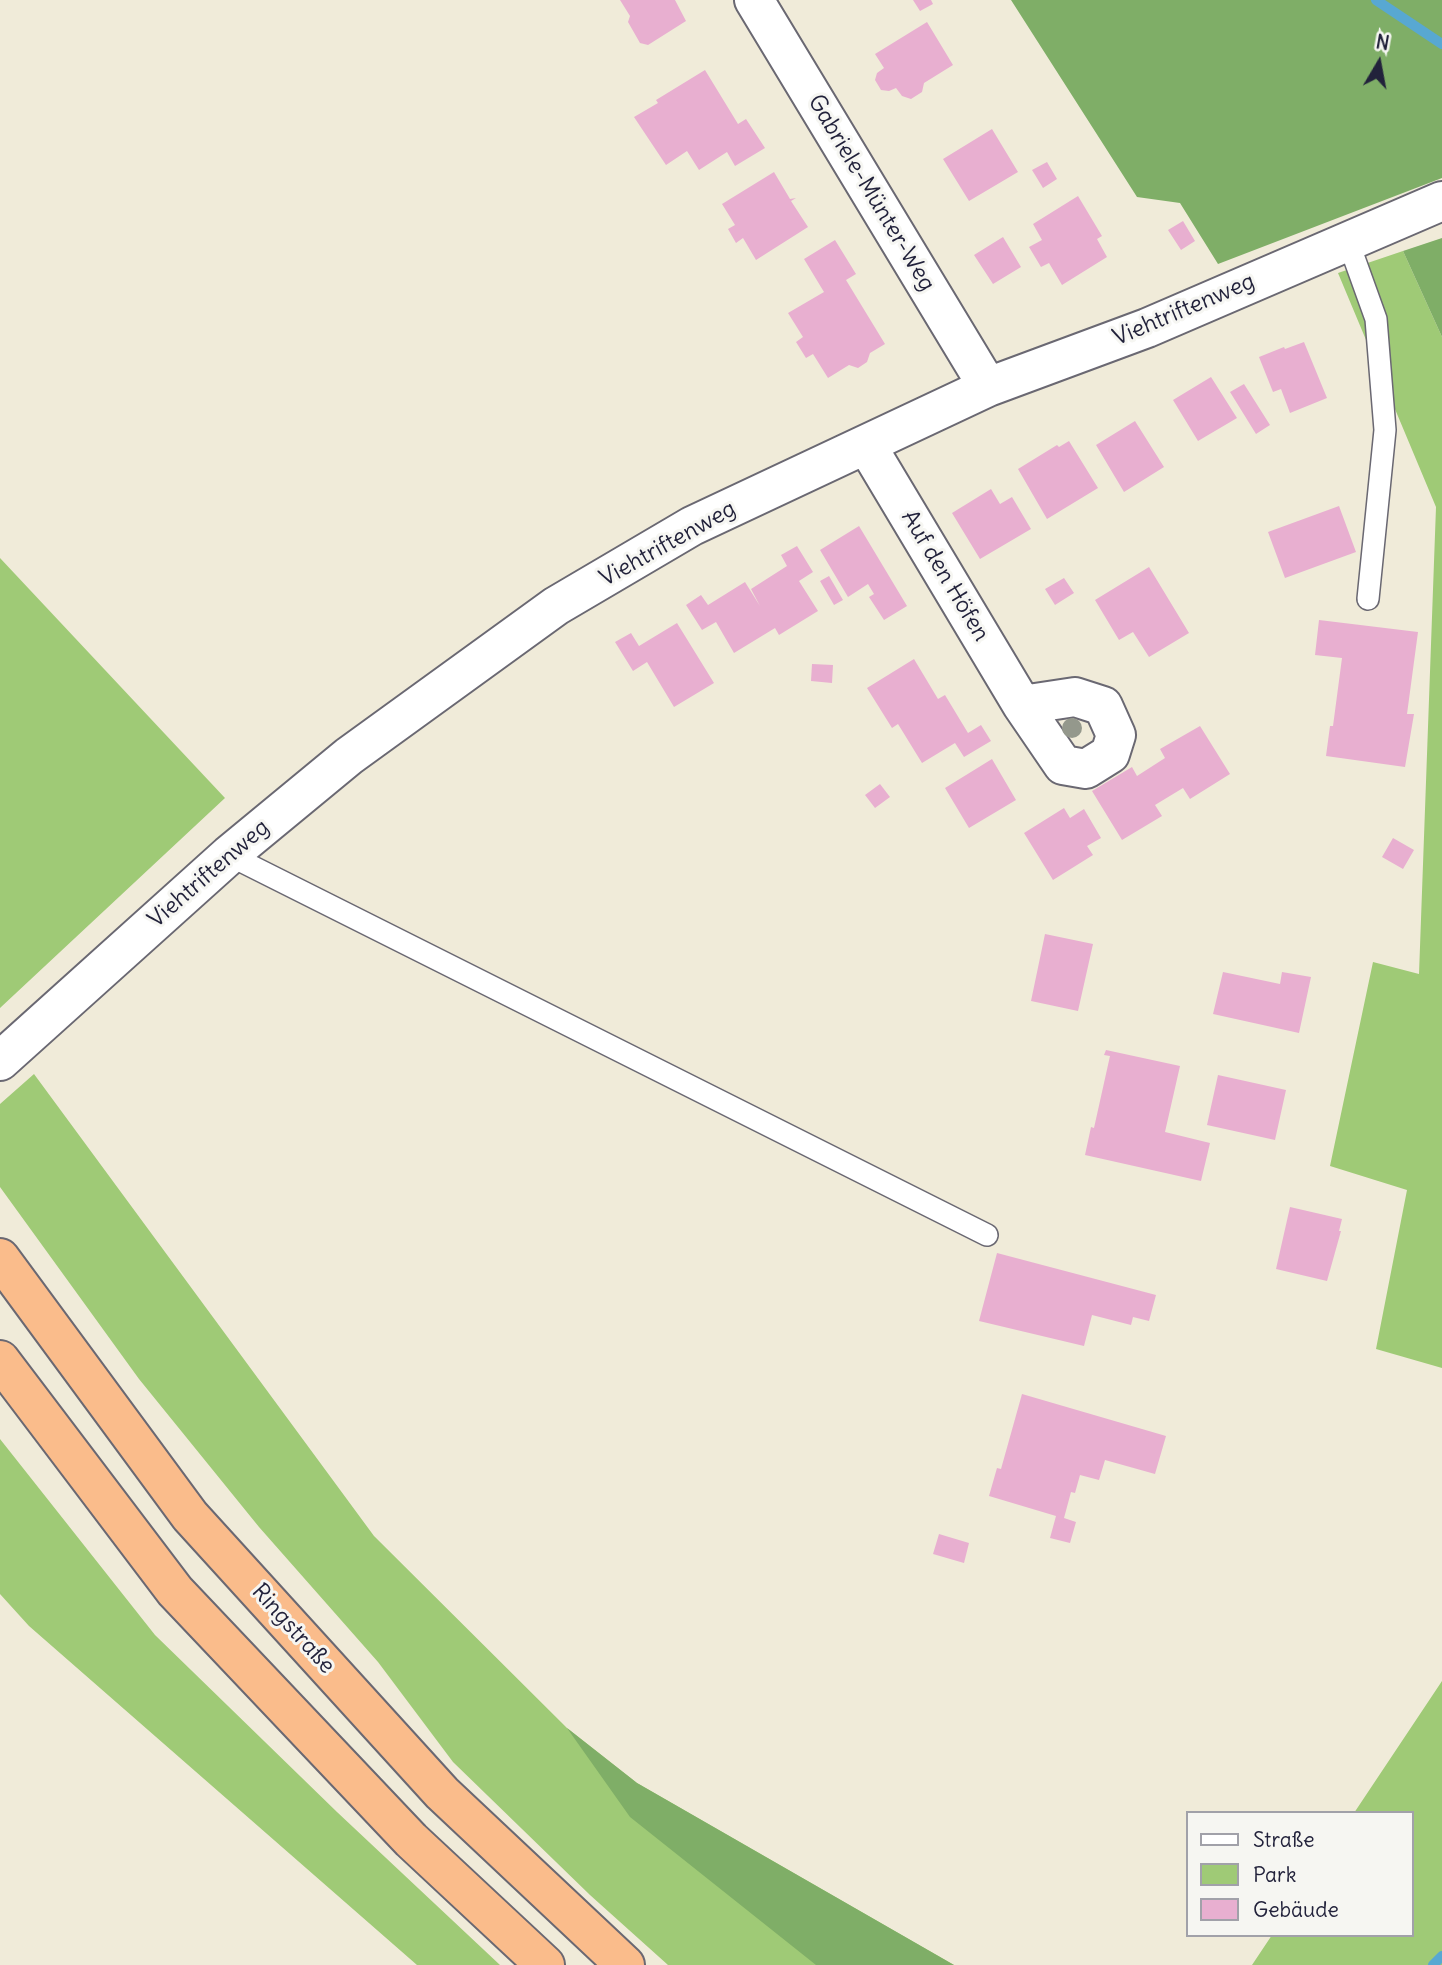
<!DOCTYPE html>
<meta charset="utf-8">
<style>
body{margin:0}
#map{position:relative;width:1442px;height:1965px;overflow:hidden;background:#f0ebd9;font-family:Delius,sans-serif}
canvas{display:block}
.legend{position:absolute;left:1186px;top:1811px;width:228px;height:126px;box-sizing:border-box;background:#f6f6f2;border:2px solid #a1a1a9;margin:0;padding:9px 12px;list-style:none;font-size:21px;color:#22223b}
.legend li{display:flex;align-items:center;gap:14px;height:35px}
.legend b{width:35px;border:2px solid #a1a1a9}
.north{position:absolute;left:1344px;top:28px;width:70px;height:70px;-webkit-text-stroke:5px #f6f6f2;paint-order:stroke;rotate:10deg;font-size:19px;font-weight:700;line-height:28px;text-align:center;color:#22223b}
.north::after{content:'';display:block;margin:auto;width:24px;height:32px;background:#22223b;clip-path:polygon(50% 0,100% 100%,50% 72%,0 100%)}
</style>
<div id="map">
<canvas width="1442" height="1965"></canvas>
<ul class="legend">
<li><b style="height:9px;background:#fff"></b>Straße</li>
<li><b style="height:19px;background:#9fca76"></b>Park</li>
<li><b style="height:19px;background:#e8afd0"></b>Gebäude</li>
</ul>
<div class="north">N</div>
</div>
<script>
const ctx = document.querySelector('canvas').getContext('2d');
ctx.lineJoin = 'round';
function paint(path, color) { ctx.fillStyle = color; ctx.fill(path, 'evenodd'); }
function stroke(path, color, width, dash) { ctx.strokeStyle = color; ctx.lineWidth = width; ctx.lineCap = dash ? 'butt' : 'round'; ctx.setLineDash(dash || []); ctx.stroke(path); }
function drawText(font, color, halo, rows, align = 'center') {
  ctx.font = font + ' Delius,sans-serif'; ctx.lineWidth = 6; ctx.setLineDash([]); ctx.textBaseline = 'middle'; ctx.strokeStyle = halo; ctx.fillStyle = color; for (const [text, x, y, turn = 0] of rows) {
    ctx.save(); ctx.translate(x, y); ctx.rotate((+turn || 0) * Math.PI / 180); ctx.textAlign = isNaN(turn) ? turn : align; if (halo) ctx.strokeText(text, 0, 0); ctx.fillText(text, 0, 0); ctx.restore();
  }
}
const green = new Path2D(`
 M 1403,251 L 1442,337 L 1442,1368 L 1376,1349 L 1407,1190 L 1330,1166 L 1373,962 L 1419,974 L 1436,507 L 1338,273 Z
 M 0,558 L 225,798 L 0,1008 Z
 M 34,1074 L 374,1536 L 567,1728 L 637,1783 L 954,1965 L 668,1965 L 590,1895 L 453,1762 L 378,1662 L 259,1527 L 139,1379 L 0,1187 L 0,1104 Z
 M 0,1439 L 155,1635 L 337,1812 L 500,1965 L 417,1965 L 29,1626 L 0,1594 Z
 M 1442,1681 L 1442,1965 L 1252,1965 L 1272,1935 L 1412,1935 L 1412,1813 L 1354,1813 Z`);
const forest = new Path2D(`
 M 1011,0 L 1442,0 L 1442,178 L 1218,264 L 1180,203 L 1137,197 Z
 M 1442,238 L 1442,337 L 1403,251 Z
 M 567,1728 L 637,1783 L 954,1965 L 816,1965 L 630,1817 Z`);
const stream = new Path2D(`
 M 1376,0 L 1442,44
 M 1433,1965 L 1442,1956`);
const building = new Path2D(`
 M 620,0 L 675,0 L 686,21 L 648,45 L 640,43 L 628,22 L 630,16 Z
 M 913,0 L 931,0 L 933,4 L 920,11 Z
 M 927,22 L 953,65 L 924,83 L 922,92 L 911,99 L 902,96 L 896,88 L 889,91 L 881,90 L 875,80 L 877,73 L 884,68 L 875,54 Z
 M 705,70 L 738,124 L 746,119 L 765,148 L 735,166 L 727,152 L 699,170 L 687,151 L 666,165 L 634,117 L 658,103 L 656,100 Z
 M 992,129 L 1018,172 L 969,201 L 943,159 Z
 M 1047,162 L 1057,179 L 1043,188 L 1032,170 Z
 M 774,172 L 790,199 L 796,198 L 791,201 L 808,227 L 756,260 L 743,238 L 736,243 L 728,229 L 735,225 L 722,204 Z
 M 1078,196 L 1102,236 L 1097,239 L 1107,257 L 1062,285 L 1049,263 L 1041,267 L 1029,247 L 1042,240 L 1033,224 Z
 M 1183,221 L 1195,241 L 1181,250 L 1168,230 Z
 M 1003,237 L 1021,267 L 993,284 L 974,255 Z
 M 835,240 L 856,274 L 846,280 L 885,344 L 870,353 L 867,362 L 858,368 L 849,365 L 828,378 L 813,354 L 806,358 L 796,342 L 803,337 L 788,313 L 824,292 L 804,259 Z
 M 1304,342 L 1327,398 L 1290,413 L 1281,389 L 1273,392 L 1259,357 L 1284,347 L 1285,349 Z
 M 1211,377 L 1237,418 L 1198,441 L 1173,400 Z
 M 1244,384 L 1270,425 L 1256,434 L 1230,392 Z
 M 1135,421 L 1164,467 L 1124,492 L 1096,445 Z
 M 1069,441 L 1098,488 L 1047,519 L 1018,469 L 1057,445 L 1059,447 Z
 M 991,489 L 1000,504 L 1012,497 L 1031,529 L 980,559 L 952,513 Z
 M 1339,506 L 1356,552 L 1285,578 L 1268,532 Z
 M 859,526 L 907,606 L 884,620 L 869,597 L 874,594 L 868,584 L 848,597 L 820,550 Z
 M 797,546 L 813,572 L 799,581 L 818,611 L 779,635 L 775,628 L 734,653 L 716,622 L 702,630 L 686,605 L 701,595 L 708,605 L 745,582 L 760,606 L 751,589 L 787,566 L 781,555 Z
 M 1149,567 L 1189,633 L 1149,657 L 1133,632 L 1119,640 L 1095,600 Z
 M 829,576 L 843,600 L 834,605 L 820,581 Z
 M 1064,578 L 1074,593 L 1055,605 L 1045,589 Z
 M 1319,620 L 1418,632 L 1407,714 L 1414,714 L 1405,767 L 1326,756 L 1330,726 L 1333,726 L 1342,658 L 1315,655 Z
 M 677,623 L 714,683 L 674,707 L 647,662 L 633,671 L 615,642 L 631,633 L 639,646 Z
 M 914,659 L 938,699 L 945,695 L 968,733 L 981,725 L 991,741 L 964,757 L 955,743 L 922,763 L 898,724 L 892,728 L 867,688 Z
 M 812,664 L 833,665 L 832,683 L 811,681 Z
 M 1200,726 L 1230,774 L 1190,799 L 1183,788 L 1155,805 L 1162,816 L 1122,840 L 1092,791 L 1132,767 L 1137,776 L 1165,758 L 1160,749 Z
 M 992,759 L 1016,800 L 969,828 L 945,788 Z
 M 880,784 L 890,797 L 875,808 L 865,795 Z
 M 1064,808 L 1070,818 L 1084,809 L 1101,838 L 1087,846 L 1093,855 L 1053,880 L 1024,833 Z
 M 1393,838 L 1414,850 L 1403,869 L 1382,857 Z
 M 1045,934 L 1093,944 L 1078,1011 L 1031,1001 Z
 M 1223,972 L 1280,984 L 1282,972 L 1311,977 L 1299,1033 L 1213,1014 Z
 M 1106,1050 L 1180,1066 L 1165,1132 L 1210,1143 L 1201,1181 L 1085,1155 L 1091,1127 L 1094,1128 L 1110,1056 L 1104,1055 Z
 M 1218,1075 L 1286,1090 L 1275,1140 L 1207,1125 Z
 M 1290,1207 L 1342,1219 L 1339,1231 L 1341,1231 L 1327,1281 L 1276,1269 Z
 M 997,1253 L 1156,1295 L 1149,1321 L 1133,1317 L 1131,1325 L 1092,1315 L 1084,1346 L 979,1321 Z
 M 1022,1394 L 1166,1436 L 1155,1474 L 1105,1460 L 1099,1480 L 1080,1475 L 1075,1493 L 1071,1492 L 1064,1518 L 1076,1522 L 1070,1543 L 1050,1538 L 1056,1516 L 989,1496 L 997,1468 L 1001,1469 Z
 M 939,1534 L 969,1543 L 964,1563 L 933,1554 Z`);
const lane = new Path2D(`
 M 1348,241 L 1376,319 L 1385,430 L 1368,599
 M 229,855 L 987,1235`);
const street = new Path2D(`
 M 754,0 L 988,387
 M 867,446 L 1022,705 L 1063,765 L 1086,769 L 1110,754 L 1116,735 L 1103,706 L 1075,697 L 1022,705
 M 0,1061 L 229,855 L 349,756 L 556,606 L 692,526 L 988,387 L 1147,328 L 1442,201`);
const highway = new Path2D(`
 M 0,1258 L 190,1516 L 442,1793 L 625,1965
 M 0,1360 L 175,1591 L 411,1840 L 545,1965`);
const trees = [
 [1072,728]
];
const streetNames = [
 ["Gabriele-Münter-Weg",871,193,59],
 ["Viehtriftenweg",1184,310,-23],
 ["Viehtriftenweg",668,544,-29],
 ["Auf den Höfen",945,576,59],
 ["Viehtriftenweg",209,874,-41],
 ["Ringstraße",293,1629,48]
];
paint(green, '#9fca76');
paint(forest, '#7fae67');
stroke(stream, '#58a8d2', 10);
paint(building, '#e8afd0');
stroke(lane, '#6a6872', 24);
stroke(street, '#6a6872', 42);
stroke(highway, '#6a6872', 42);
stroke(lane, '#fff', 21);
stroke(street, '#fff', 38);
stroke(highway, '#fabc8b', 38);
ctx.fillStyle = '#94988c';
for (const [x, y] of trees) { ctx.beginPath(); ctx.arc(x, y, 10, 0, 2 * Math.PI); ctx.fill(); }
drawText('23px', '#22223b', '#f6f6f2', streetNames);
</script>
